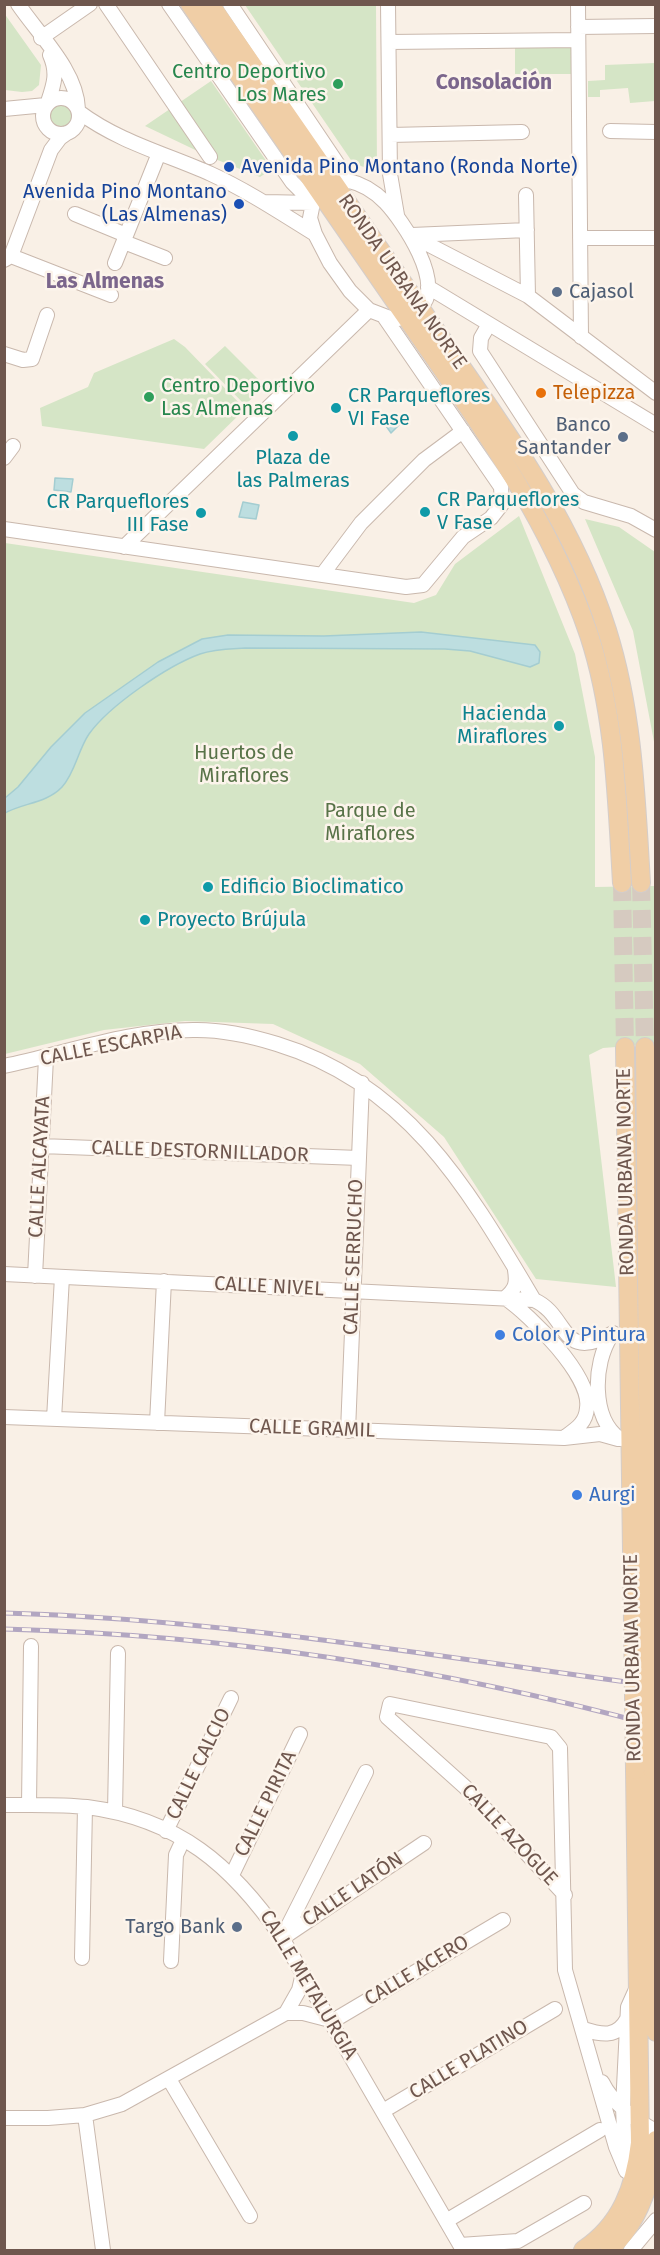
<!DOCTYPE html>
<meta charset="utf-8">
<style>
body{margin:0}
#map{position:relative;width:660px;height:2255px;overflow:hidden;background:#f9f0e6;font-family:"Fira Sans",sans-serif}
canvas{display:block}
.frame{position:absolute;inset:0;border:6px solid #6f574e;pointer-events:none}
</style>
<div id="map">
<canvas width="660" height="2255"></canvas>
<div class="frame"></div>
</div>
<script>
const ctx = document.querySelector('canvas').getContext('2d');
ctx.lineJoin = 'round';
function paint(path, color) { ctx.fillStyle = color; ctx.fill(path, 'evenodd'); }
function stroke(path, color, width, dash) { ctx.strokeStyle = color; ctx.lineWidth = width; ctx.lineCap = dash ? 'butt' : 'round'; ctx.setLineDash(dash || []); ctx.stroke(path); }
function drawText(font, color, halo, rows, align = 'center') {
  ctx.font = font + ' "Fira Sans",sans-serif'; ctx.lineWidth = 5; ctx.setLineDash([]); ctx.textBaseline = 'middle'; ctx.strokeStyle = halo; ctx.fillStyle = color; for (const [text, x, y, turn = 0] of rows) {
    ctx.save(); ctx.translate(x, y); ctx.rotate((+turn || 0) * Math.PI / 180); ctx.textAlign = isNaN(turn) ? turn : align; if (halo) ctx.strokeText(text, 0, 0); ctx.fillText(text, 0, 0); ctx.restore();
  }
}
const green = new Path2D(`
 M 245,5 L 376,5 L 377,172 L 353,163 Z
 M 4,13 L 41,65 L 39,85 L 32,91 L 22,92 L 5,90 Z
 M 515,44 L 571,44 L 571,74 L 515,74 Z
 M 655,63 L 655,101 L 630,103 L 628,88 L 600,90 L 600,97 L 588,97 L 588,81 L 605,80 L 605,65 Z
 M 211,81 L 267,162 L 266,173 L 260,177 L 210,157 L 145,126 Z
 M48 117a12 12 0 1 1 24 0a12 12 0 1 1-24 0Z
 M 174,339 L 185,347 L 245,409 L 204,449 L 42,426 L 40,408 L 88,387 L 94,373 Z
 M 225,346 L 265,386 L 245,405 L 205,364 Z
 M 519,516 L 575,654 L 595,757 L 595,887 L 655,886 L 655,1044 L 603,1048 L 589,1055 L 616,1287 L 536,1279 L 444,1137 L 360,1064 L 273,1024 L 185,1021 L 104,1030 L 5,1054 L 5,543 L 414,603 L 436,595 L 455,564 Z
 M 585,519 L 619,527 L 655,552 L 655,747 L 633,631 Z`);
const water = new Path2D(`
 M 397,413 L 402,422 L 391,433 L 384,423 Z
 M 55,478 L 73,479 L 71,492 L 54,490 Z
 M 243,502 L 259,505 L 256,519 L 239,517 Z
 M 421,632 L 535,645 L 540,652 L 539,663 L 530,667 L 470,651 L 445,649 L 245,648 C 229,649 214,649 200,654 C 167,666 109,706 89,734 C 78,750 75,773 62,787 C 47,803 23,803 5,813 L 5,798 L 18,787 L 51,747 L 85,713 L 158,662 L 202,639 L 228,635 L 324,636 Z`);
const majorTunnel = new Path2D(`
 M 622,883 L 625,1047
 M 641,883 L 645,1047`);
const minor = new Path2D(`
 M 18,4 C 39,35 77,71 78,109
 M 106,4 L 210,157
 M 169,4 L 292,182 L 313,203
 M 230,4 L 349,181
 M 388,4 L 390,174 L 397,215
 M 578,4 L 581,337
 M 578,27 L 656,26
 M 41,38 L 90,4
 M 389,42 L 578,40
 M43 116a18 18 0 1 1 36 0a18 18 0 1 1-36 0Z
 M 48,102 C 54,84 58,73 50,55
 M 4,109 L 46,105
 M 79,112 C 119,142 166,154 211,174 C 248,191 281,213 315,234
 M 610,131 L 656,132
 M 390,135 L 522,132
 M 349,181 C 363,184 375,192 385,202 C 403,221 446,284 420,308 C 413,314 403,318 395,320 L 369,310 L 350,291 L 330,263 L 315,234 L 310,218 L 313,203 L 335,185 Z
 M 526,195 L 528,296
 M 265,202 L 313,203
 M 75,214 L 126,235
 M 410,235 L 528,296 L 656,393
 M 412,235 L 527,230
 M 580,238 L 656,238
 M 124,242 L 165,258
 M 11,256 L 111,295
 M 4,260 L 11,256 L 51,150 L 60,138 L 67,133
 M 115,263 L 159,153
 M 428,287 L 656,425
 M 489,324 L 481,338 L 480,351 L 573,494 L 584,502 L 631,516 L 656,530
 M 4,354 L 23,360 L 32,359 L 47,315
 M 4,458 L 13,446
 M 4,529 L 406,587 L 423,585 L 463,537 L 491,518 L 502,504 L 501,487 L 385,318
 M 124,547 L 369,310
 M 322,575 L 361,523 L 424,460 L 463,431
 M 4,1066 C 67,1053 132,1029 197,1030 C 224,1030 251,1036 277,1044 C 408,1084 468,1189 534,1300 C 569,1315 560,1364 613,1333
 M 41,1146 L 359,1158
 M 515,1270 C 517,1283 516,1289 505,1298 C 530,1315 592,1376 587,1408 C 586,1423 576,1429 565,1437
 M 4,1274 L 534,1300
 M 35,1276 L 46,1058
 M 611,1336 C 593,1363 591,1419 620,1439
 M 4,1417 L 564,1438 L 600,1434 L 618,1439
 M 54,1419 L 62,1277
 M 157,1423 L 164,1281
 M 348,1431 L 362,1083
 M 4,1805 C 32,1805 60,1804 87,1807 C 178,1819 232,1865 282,1938 L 463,2250
 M 29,1805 L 31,1646
 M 115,1812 L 118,1653
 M 166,1831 L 231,1698
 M 232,1875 L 300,1734
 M 565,1895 L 465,1787 L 387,1717 L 390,1704 L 551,1737 L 560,1748 L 565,1970 L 616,2147 L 626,2171
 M 284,1937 L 424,1843
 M 282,1938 L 366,1772
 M 82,1958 L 85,1807
 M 171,1961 L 176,1855 L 183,1840
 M 286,2013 L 299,1990 L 303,1973
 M 331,2022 L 503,1920
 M 583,2029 C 602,2035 617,2038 627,2019
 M 169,2079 L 250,2216
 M 602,2082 C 612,2103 636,2121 656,2131
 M 383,2111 L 555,2009
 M 85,2115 L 103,2250
 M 4,2118 L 48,2118 L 85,2115 L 122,2104 L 286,2013 L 303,2013 L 330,2020
 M 625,2158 L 623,2107 L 628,2007 L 637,1987
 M 446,2221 L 600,2130
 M 460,2245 L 518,2241 L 584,2203
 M 631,2250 L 656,2220`);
const major = new Path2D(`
 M 190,4 C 260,107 331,209 401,310 C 472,412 549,516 589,635 C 615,714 617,800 622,883
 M 210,4 C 283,111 357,216 430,322 C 498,420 571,516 607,630 C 633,712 636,798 641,883
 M 625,1047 L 633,1623
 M 645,1047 L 650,1623
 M 653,1770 L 656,2032
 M 583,2250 C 621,2225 635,2187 640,2143 L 635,1770
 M 609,2250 C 640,2221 652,2182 656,2140`);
const rail = new Path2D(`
 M 4,1613 C 223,1619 439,1657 656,1686
 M 4,1629 C 225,1635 443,1668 656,1726`);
const majorBridge = new Path2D(`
 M 633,1623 L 635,1770
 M 650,1623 L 653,1770`);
const markers = [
 [338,84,6,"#2e9e5b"],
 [229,167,6,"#1a4fb4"],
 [239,204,6,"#1a4fb4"],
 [557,292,6,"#5c6f8a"],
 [541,393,6,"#e8710a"],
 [149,397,6,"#2e9e5b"],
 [336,408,6,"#0f9aa8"],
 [293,436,6,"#0f9aa8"],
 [623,437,6,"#5c6f8a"],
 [425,512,6,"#0f9aa8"],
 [201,513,6,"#0f9aa8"],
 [559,726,6,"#0f9aa8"],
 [208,887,6,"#0f9aa8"],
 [145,920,6,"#0f9aa8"],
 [500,1335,6,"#3f7fe0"],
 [577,1495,6,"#3f7fe0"],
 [237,1927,6,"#5c6f8a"]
];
const leisureNames = [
 ["Centro Deportivo",326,72],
 ["Los Mares",326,95],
 ["Centro Deportivo",161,386,"left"],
 ["Las Almenas",161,409,"left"]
];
const transitNames = [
 ["Avenida Pino Montano (Ronda Norte)",241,167],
 ["Avenida Pino Montano",227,192,"right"],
 ["(Las Almenas)",227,215,"right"]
];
const streetNames = [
 ["RONDA URBANA NORTE",402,282,55],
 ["CALLE ESCARPIA",111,1046,-11],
 ["CALLE DESTORNILLADOR",200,1152,2],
 ["CALLE ALCAYATA",40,1167,-87],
 ["RONDA URBANA NORTE",626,1172,-91],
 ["CALLE SERRUCHO",354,1257,-88],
 ["CALLE NIVEL",269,1287,3],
 ["CALLE GRAMIL",312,1429,2],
 ["RONDA URBANA NORTE",633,1658,-91],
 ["CALLE CALCIO",199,1764,-64],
 ["CALLE PIRITA",266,1804,-64],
 ["CALLE AZOGUE",509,1835,47],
 ["CALLE LATÓN",353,1890,-34],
 ["CALLE ACERO",417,1971,-31],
 ["CALLE METALURGIA",308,1985,59],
 ["CALLE PLATINO",469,2060,-31]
];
const serviceNames = [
 ["Cajasol",569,292,"left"],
 ["Banco",611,425],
 ["Santander",611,448],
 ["Targo Bank",225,1927]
];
const foodNames = [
 ["Telepizza",553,393]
];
const cultureNames = [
 ["CR Parqueflores",348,396],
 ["VI Fase",348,419],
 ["Plaza de",293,458,"center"],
 ["las Palmeras",293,481,"center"],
 ["CR Parqueflores",437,500],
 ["V Fase",437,523],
 ["CR Parqueflores",189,502,"right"],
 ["III Fase",189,525,"right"],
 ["Hacienda",547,714,"right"],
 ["Miraflores",547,737,"right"],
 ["Edificio Bioclimatico",220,887],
 ["Proyecto Brújula",157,920]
];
const parkNames = [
 ["Huertos de",244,753],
 ["Miraflores",244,776],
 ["Parque de",370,811],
 ["Miraflores",370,834]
];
const shopNames = [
 ["Color y Pintura",512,1335],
 ["Aurgi",589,1495]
];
const neighbourhoodNames = [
 ["Consolación",494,83],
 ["Las Almenas",105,282]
];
paint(green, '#d5e5c6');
paint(water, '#bddee0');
stroke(water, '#a4cdd1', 1.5);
stroke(majorTunnel, '#d6cac0', 18, [18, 9]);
stroke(minor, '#c9b8ad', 16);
stroke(major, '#d4cdca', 20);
stroke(minor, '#fff', 14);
stroke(major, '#f0cea6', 18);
stroke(rail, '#b2a6c1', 5);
stroke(rail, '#fcf4eb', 3, [9]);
stroke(majorBridge, '#d4cdca', 20, []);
stroke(majorBridge, '#f0cea6', 18);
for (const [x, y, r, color] of markers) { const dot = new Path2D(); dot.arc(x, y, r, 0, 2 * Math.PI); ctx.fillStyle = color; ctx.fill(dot); stroke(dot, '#fcf4eb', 2); }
drawText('20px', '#27864d', '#fcf4eb', leisureNames, 'right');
drawText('20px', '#164399', '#fcf4eb', transitNames, 'left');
drawText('20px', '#6f574e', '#fcf4eb', streetNames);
drawText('20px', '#4e5e75', '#fcf4eb', serviceNames, 'right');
drawText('20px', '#c56008', '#fcf4eb', foodNames, 'left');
drawText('20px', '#0d838f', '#fcf4eb', cultureNames, 'left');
drawText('20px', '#587348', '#fcf4eb', parkNames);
drawText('20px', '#366cbe', '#fcf4eb', shopNames, 'left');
drawText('bold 21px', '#7b668c', '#fcf4eb', neighbourhoodNames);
</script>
